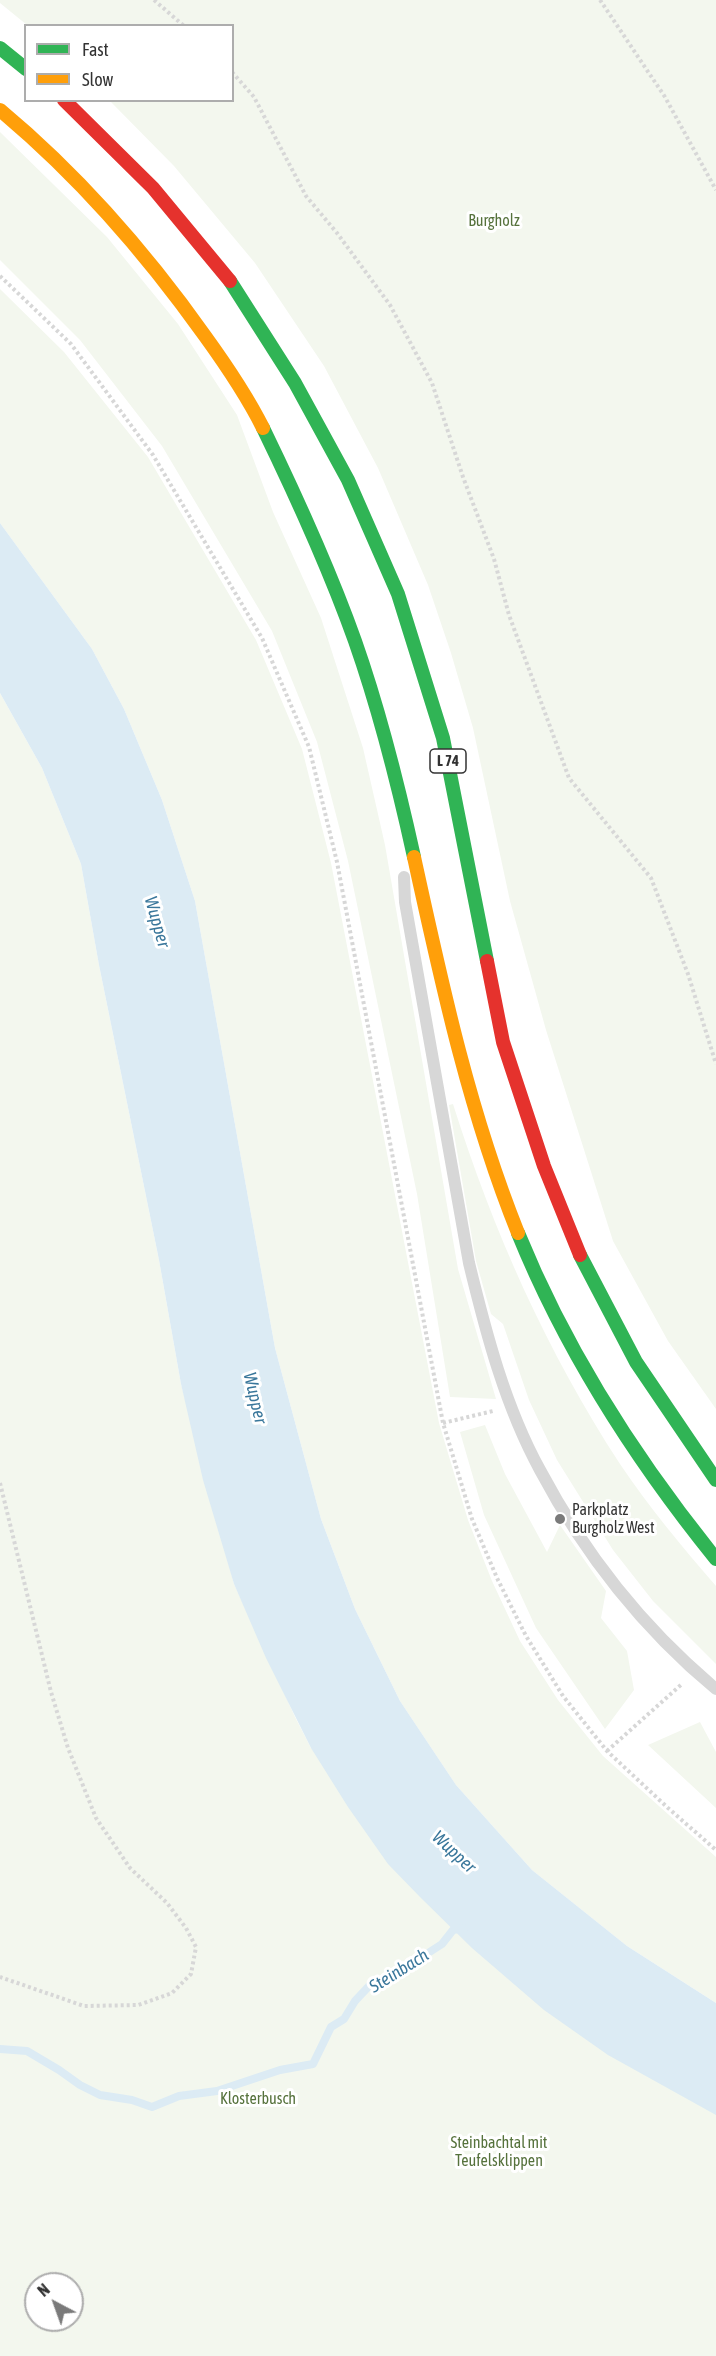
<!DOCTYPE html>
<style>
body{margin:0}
#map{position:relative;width:716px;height:2356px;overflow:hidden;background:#fff;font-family:"Asap Condensed",sans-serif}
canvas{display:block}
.legend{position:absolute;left:24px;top:24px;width:210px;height:78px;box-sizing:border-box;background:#fff;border:2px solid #adadad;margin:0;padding:8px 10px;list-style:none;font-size:18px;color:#333}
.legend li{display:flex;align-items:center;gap:12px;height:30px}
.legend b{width:30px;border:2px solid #adadad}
.north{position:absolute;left:24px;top:2272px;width:60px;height:60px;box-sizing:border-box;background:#fff;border:2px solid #adadad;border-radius:50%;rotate:319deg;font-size:16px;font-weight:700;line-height:24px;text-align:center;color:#333}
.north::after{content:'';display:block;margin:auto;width:21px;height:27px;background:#7a7a7a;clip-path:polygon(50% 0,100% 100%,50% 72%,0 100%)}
</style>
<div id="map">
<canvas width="716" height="2356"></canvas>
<ul class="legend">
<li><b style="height:8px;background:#30b455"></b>Fast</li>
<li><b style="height:8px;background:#ff9f0a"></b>Slow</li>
</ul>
<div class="north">N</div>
</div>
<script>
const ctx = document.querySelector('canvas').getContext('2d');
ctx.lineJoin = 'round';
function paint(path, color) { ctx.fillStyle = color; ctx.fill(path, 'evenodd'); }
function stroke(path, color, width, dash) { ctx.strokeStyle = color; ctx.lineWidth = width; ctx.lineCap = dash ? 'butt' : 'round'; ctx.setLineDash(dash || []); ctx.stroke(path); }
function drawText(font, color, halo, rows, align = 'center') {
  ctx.font = font + ' "Asap Condensed",sans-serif'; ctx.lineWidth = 6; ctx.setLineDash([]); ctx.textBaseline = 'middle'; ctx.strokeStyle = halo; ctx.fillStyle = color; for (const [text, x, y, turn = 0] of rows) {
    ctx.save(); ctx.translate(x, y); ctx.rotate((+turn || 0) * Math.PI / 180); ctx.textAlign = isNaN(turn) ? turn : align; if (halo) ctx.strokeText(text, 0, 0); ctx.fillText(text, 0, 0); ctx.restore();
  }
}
const green = new Path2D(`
 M 0,0 L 716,0 L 716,1409 L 668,1341 L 613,1241 L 546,1030 L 510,901 L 473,728 L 451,653 L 428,585 L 378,468 L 324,366 L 255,263 L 174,166 L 110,101 L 232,100 L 232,26 L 27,25 L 0,3 Z
 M 0,132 L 107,237 L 178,324 L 237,415 L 273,512 L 321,618 L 363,748 L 385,845 L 458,1269 L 496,1399 L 450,1397 L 417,1194 L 348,861 L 317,742 L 272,631 L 162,446 L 80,340 L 0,260 Z
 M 0,289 L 64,352 L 148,457 L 256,640 L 302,749 L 331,863 L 439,1423 L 468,1520 L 492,1581 L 520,1641 L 558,1700 L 603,1756 L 716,1857 L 716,2003 L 627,1946 L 532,1870 L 456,1785 L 400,1701 L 355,1609 L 321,1519 L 275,1348 L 195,901 L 162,800 L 124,709 L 92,649 L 0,523 Z
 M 0,693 L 42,768 L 81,864 L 99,965 L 159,1260 L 181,1384 L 234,1584 L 295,1717 L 311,1748 L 716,2059 L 716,2356 L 0,2356 ZM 36,2284 L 72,2284 L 72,2320 L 36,2320 Z
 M 453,1104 C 493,1231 547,1352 620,1464 C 649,1507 682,1547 716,1586 L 716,1664 L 653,1601 L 613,1550 L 557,1460 L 529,1400 L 503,1324 L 491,1314 L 476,1261 L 449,1105 Z
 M 485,1425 L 505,1474 L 547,1552 L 560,1525 L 606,1591 L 601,1618 L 627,1651 L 634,1690 L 605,1729 L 536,1628 L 484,1515 L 460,1432 Z
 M 700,1722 L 716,1752 L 716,1808 L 648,1745 Z`);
const water = new Path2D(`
 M 0,523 L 92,649 L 124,709 L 162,800 L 195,901 L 275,1348 L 321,1519 L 355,1609 L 400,1701 L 456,1785 L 532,1870 L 627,1946 L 716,2003 L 716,2115 L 608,2055 L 544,2010 L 472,1948 L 421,1898 L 388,1864 L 348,1807 L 311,1748 L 266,1658 L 234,1584 L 203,1480 L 181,1384 L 159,1260 L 99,965 L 81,864 L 42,768 L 0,693 Z`);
const stream = new Path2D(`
 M 0,2049 L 27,2051 L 59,2070 L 80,2085 L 100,2095 L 132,2100 L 152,2107 L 179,2096 L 217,2091 L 280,2070 L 313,2064 L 331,2027 L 344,2019 L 355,2001 L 370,1985 L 388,1979 L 442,1944 L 453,1930 L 464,1928`);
const path = new Path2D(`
 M 154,0 L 184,26
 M 600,0 L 665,97 L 716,190
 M 232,72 L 254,97 L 306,196 L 337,233 L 390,305 L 432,383 L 463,477 L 494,559 L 509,615 L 569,778 L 651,878 L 688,974 L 716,1064
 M 0,276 L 71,344 L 153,455 L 262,638 L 309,747 L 337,862 L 443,1423 L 472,1519 L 497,1578 L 526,1636 L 563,1696 L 607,1751 L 668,1808 L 716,1850
 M 443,1423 L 493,1411
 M 0,1483 L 51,1692 L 68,1748 L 96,1818 L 130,1868 L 167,1903 L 186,1928 L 196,1947 L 191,1974 L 172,1993 L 138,2005 L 84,2006 L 0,1977
 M 607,1751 L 683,1683`);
const lane = new Path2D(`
 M 404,877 L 405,902 L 469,1263 C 486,1333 505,1406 540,1470 C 584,1553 644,1629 716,1689`);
const fast = new Path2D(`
 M 0,48 L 26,69
 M 230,281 L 295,383 L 348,480 L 398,594 L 443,738 L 487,961
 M 263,428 C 297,498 329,568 355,641 C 380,712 398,784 414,857
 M 518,1233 C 566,1351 636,1460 716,1559
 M 580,1255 L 636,1362 L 716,1480`);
const slow = new Path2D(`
 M 0,110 C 78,175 146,253 205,336 C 226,365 247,396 263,428
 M 414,857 C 442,985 469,1111 518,1233`);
const jam = new Path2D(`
 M 64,100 L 153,188 L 230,281
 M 487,961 L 503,1042 L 544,1166 L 580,1255`);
const markers = [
 [560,1519,6,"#7a7a7a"]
];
const shields = [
 [448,761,36]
];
const shieldNames = [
 ["L 74",448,761]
];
const parkNames = [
 ["Burgholz",494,221],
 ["Klosterbusch",258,2099],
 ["Steinbachtal mit",499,2143],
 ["Teufelsklippen",499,2161]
];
const poiNames = [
 ["Parkplatz",572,1510],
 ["Burgholz West",572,1528]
];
const waterNames = [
 ["Wupper",157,922,74],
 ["Wupper",255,1398,77],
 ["Wupper",454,1852,43],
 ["Steinbach",399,1971,-32]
];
paint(green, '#f3f7ee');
paint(water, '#dcebf4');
stroke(stream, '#dcebf4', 8);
stroke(path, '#d7d7d7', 4, [3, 3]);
stroke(lane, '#d7d7d7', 12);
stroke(fast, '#30b455', 14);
stroke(slow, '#ff9f0a', 14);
stroke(jam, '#e5322d', 14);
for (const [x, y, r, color] of markers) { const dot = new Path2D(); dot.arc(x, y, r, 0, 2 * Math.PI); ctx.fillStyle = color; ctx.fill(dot); stroke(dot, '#fff', 2); }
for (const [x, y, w] of shields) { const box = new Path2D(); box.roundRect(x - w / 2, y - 12, w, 24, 4.5); ctx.fillStyle = '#fff'; ctx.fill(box); stroke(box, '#333', 1.5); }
drawText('bold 15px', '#333', null, shieldNames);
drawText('16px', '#56723c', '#fff', parkNames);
drawText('16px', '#333', '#fff', poiNames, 'left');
drawText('italic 18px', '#3a779b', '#fff', waterNames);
</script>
